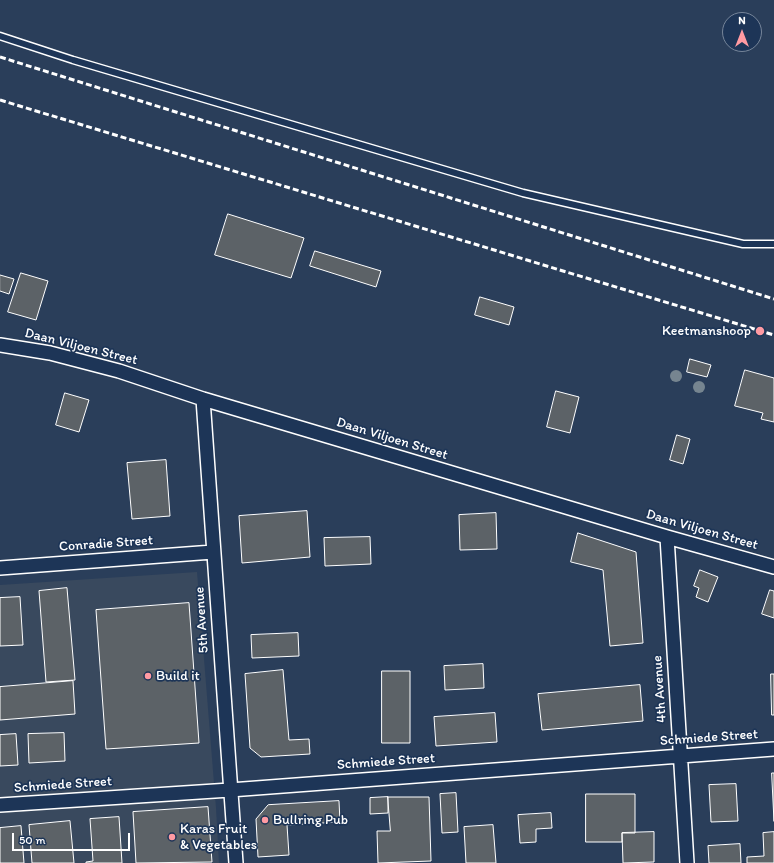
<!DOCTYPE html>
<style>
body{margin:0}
#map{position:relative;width:774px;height:863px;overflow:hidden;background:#2a3e5a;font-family:Itim,sans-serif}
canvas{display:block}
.north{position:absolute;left:722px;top:12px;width:40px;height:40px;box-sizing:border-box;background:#1d3557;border:1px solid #77869a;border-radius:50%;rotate:0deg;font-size:11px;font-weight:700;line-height:16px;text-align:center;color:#fff}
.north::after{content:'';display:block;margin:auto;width:14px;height:18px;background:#ff9aa2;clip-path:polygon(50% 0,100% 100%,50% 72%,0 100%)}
.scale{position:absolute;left:12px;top:833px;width:118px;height:18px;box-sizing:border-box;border:2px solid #fff;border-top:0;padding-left:5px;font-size:12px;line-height:14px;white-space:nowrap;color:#fff;-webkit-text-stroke:3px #1d3557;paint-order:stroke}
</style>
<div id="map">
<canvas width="774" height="863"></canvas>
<div class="north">N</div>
<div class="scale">50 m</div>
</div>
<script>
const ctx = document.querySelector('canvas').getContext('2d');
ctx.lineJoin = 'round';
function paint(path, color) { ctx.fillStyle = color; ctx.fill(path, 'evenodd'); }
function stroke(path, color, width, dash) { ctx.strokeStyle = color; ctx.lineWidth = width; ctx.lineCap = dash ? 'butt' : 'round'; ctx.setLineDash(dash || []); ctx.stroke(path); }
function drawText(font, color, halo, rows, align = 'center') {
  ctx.font = font + ' Itim,sans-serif'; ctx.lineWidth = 3.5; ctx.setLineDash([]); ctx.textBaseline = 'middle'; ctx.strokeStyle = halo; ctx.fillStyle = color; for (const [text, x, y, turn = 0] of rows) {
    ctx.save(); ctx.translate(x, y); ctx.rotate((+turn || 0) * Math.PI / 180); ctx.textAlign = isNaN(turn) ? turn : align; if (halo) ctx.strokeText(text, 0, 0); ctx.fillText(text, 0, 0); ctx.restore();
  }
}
const built = new Path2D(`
 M 197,572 L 216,808 L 219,863 L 0,863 L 0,585 Z`);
const building = new Path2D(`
 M 228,214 L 304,238 L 291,278 L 215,255 Z
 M 315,251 L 381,271 L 376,287 L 310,266 Z
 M 21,273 L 48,281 L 36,320 L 8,312 Z
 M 0,275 L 14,279 L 9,294 L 0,291 Z
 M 480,297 L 514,307 L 509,325 L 475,315 Z
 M 690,359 L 711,365 L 707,377 L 687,372 Z
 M 745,370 L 774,378 L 774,422 L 761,419 L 763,413 L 735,406 Z
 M 556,391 L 579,397 L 570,433 L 547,427 Z
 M 65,393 L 89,400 L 79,432 L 56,425 Z
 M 677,435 L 690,439 L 683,464 L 670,460 Z
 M 166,460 L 170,516 L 132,519 L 127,463 Z
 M 307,511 L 310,557 L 242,563 L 239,516 Z
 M 496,513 L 497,549 L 460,550 L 459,515 Z
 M 578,533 L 636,552 L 643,643 L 610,646 L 603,570 L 571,562 Z
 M 370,537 L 371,564 L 325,566 L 324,538 Z
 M 700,570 L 718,577 L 708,602 L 696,597 L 699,588 L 694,586 Z
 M 67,588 L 75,680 L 46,682 L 39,591 Z
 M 770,590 L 774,591 L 774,618 L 762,614 Z
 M 20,597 L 23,645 L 0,646 L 0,598 Z
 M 189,603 L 199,743 L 106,749 L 96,610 Z
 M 298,633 L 299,656 L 252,658 L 251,635 Z
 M 483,664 L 484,688 L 445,690 L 444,666 Z
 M 283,670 L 289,740 L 309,739 L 310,754 L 261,757 L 250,748 L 245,674 Z
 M 382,671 L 410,671 L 410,743 L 382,743 Z
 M 771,674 L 774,674 L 774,715 L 772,715 Z
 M 73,681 L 75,714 L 0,720 L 0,687 Z
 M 640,685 L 643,721 L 542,730 L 538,694 Z
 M 495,713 L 497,742 L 436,746 L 434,717 Z
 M 64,733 L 65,761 L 29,763 L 28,734 Z
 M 16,734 L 18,765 L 0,766 L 0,735 Z
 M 772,773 L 774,773 L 774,821 Z
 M 736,784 L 738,821 L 711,822 L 709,785 Z
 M 456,793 L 458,832 L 442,833 L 440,794 Z
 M 586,794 L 635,794 L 635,833 L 622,833 L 622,842 L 586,842 Z
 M 388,797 L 388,813 L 370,814 L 370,798 Z
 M 388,797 L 429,797 L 431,861 L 378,863 L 377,831 L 390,831 Z
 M 339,801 L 340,822 L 287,825 L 289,855 L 258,857 L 256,819 L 268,805 Z
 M 208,807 L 212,862 L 136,863 L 133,812 Z
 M 551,813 L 552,828 L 536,829 L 536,842 L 520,843 L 518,815 Z
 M 119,817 L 122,863 L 86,863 L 86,862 L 93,861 L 90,819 Z
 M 70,821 L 74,863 L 32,863 L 29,825 Z
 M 493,825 L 496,863 L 466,863 L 464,827 Z
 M 21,826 L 24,863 L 0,863 L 0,828 Z
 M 654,832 L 654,862 L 623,863 L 622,833 Z
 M 774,832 L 774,863 L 747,863 L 747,857 L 764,856 L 763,833 Z
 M 740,844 L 741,863 L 709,863 L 708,846 Z`);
const service = new Path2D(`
 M 0,36 L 73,60 L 523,193 L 743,244 L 774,244`);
const minor = new Path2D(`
 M 0,345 L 50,353 L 119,371 L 203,399 L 667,537 L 774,567
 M 203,399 L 236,863
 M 667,537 L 687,863
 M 0,568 L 213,552
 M 0,805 L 230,790 L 774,749`);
const rail = new Path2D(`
 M 0,57 L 774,299
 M 0,100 L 774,335`);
const trees = [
 [676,376],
 [699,387]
];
const markers = [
 [760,331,5,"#ff9aa2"],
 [148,676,4,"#ff9aa2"],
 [265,820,4,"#ff9aa2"],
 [172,837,4,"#ff9aa2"]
];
const poiNames = [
 ["Keetmanshoop",751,331,"right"],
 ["Build it",156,676],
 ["Bullring Pub",273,820],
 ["Karas Fruit",180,829],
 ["& Vegetables",180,845]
];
const streetNames = [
 ["Daan Viljoen Street",81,347,14],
 ["Daan Viljoen Street",392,439,17],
 ["Daan Viljoen Street",702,530,16],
 ["Conradie Street",106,544,-4],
 ["5th Avenue",202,620,-94],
 ["4th Avenue",660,689,-94],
 ["Schmiede Street",709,738,-4],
 ["Schmiede Street",386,762,-4],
 ["Schmiede Street",63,785,-4]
];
paint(built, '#39495e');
paint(building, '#5c6267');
stroke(building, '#fff', 1);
stroke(service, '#fff', 9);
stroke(minor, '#fff', 16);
stroke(service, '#1d3557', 6);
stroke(minor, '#1d3557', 13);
stroke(rail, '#fff', 3, [6, 3]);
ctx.fillStyle = '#768590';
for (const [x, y] of trees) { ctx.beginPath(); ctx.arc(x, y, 6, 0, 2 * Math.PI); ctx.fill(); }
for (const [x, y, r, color] of markers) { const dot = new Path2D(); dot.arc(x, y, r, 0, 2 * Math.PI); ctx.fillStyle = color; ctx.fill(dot); stroke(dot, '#1d3557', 1.5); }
drawText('14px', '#fff', '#1d3557', poiNames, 'left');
drawText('14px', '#fff', '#1d3557', streetNames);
</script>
